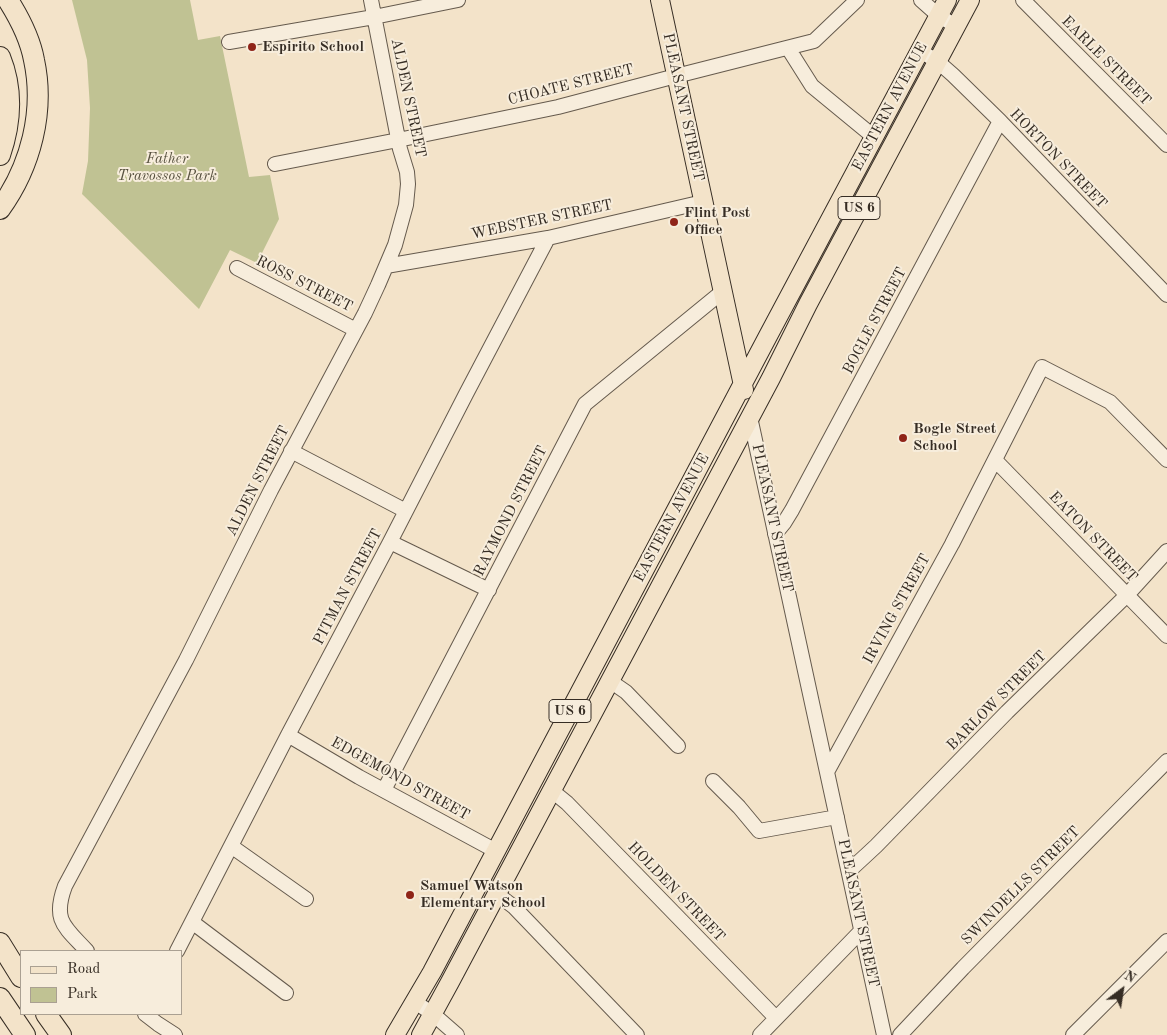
<!DOCTYPE html>
<style>
body{margin:0}
#map{position:relative;width:1167px;height:1035px;overflow:hidden;background:#f3e3c9;font-family:"Old Standard TT",serif}
canvas{display:block}
.legend{position:absolute;left:20px;top:950px;width:162px;height:65px;box-sizing:border-box;background:#f7eddc;border:1px solid #aaa092;margin:0;padding:6px 9px;list-style:none;font-size:15px;color:#362d24}
.legend li{display:flex;align-items:center;gap:10px;height:25px}
.legend b{width:25px;border:1px solid #aaa092}
.north{position:absolute;left:1097px;top:965px;width:50px;height:50px;-webkit-text-stroke:4px #f7eddc;paint-order:stroke;rotate:31deg;font-size:14px;font-weight:700;line-height:20px;text-align:center;color:#362d24}
.north::after{content:'';display:block;margin:auto;width:18px;height:22px;background:#362d24;clip-path:polygon(50% 0,100% 100%,50% 72%,0 100%)}
</style>
<div id="map">
<canvas width="1167" height="1035"></canvas>
<ul class="legend">
<li><b style="height:6px;background:#f3e3c9"></b>Road</li>
<li><b style="height:14px;background:#c0c293"></b>Park</li>
</ul>
<div class="north">N</div>
</div>
<script>
const ctx = document.querySelector('canvas').getContext('2d');
ctx.lineJoin = 'round';
function paint(path, color) { ctx.fillStyle = color; ctx.fill(path, 'evenodd'); }
function stroke(path, color, width, dash) { ctx.strokeStyle = color; ctx.lineWidth = width; ctx.lineCap = dash ? 'butt' : 'round'; ctx.setLineDash(dash || []); ctx.stroke(path); }
function drawText(font, color, halo, rows, align = 'center') {
  ctx.font = font + ' "Old Standard TT",serif'; ctx.lineWidth = 4; ctx.setLineDash([]); ctx.textBaseline = 'middle'; ctx.strokeStyle = halo; ctx.fillStyle = color; for (const [text, x, y, turn = 0] of rows) {
    ctx.save(); ctx.translate(x, y); ctx.rotate((+turn || 0) * Math.PI / 180); ctx.textAlign = isNaN(turn) ? turn : align; if (halo) ctx.strokeText(text, 0, 0); ctx.fillText(text, 0, 0); ctx.restore();
  }
}
const green = new Path2D(`
 M 72,0 L 190,0 L 198,40 L 220,36 L 249,177 L 270,175 L 279,219 L 257,263 L 230,250 L 199,309 L 82,194 L 88,161 L 90,108 L 87,60 Z`);
const minor = new Path2D(`
 M 921,0 L 939,16 L 956,26
 M 1023,0 L 1167,145
 M 229,42 L 374,17 L 458,0
 M 788,48 L 812,86 L 874,137
 M 920,51 L 937,61 L 953,75 L 1000,121 L 1167,295
 M 275,164 L 398,140 L 558,107 L 676,76 L 814,41 L 857,0
 M 386,266 L 548,238 L 703,202
 M 237,268 L 356,330
 M 750,417 L 884,1035
 M 291,451 L 406,511
 M 995,460 L 1167,636
 M 775,534 L 784,523 L 792,510 L 1000,121
 M 390,542 L 489,590
 M 610,681 L 626,692 L 678,746
 M 288,735 L 359,777 L 496,851
 M 827,772 L 952,544 L 1042,367 L 1110,402 L 1167,460
 M 713,781 L 739,807 L 759,831 L 837,817
 M 384,790 L 585,404 L 722,292
 M 551,790 L 567,803 L 776,1018
 M 231,846 L 306,899
 M 849,871 L 876,846 L 1007,712 L 1127,595 L 1167,551
 M 497,894 L 514,907 L 637,1035
 M 192,922 L 286,993
 M 87,951 C 65,927 52,921 65,886 L 186,660 L 271,490 L 365,313 L 378,285 L 395,245 L 406,205 L 408,184 L 407,172 L 400,149 L 371,0
 M 177,951 L 288,735 L 390,542 L 466,394 L 548,238
 M 415,1002 L 433,1014 L 457,1035
 M 145,1014 L 158,1024 L 175,1035
 M 760,1035 L 862,930
 M 900,1035 L 963,968 L 1167,761
 M 1073,1035 L 1167,941`);
const major = new Path2D(`
 M 660,0 L 744,390
 M 395,1035 L 432,972 L 768,336 L 947,0
 M 421,1035 L 450,982 L 771,378 L 808,304 L 970,0`);
const highway = new Path2D(`
 M 0,57 C 13,89 11,123 0,155
 M 0,209 C 31,166 45,111 34,60 C 30,38 20,19 8,0
 M 0,943 L 21,977
 M 0,998 L 25,1035
 M 46,1014 L 61,1035`);
const markers = [
 [252,47,5,"#8f2418"],
 [674,222,5,"#8f2418"],
 [903,438,5,"#8f2418"],
 [410,895,5,"#8f2418"]
];
const shields = [
 [859,208,42],
 [570,711,42]
];
const shieldNames = [
 ["US 6",859,208],
 ["US 6",570,711]
];
const poiNames = [
 ["Espirito School",262,47],
 ["Flint Post",684,213],
 ["Office",684,230],
 ["Bogle Street",913,429],
 ["School",913,446],
 ["Samuel Watson",420,886],
 ["Elementary School",420,903]
];
const streetNames = [
 ["EARLE STREET",1106,61,45],
 ["CHOATE STREET",571,85,-14],
 ["ALDEN STREET",408,98,78],
 ["PLEASANT STREET",683,107,78],
 ["EASTERN AVENUE",890,107,-62],
 ["HORTON STREET",1058,159,46],
 ["WEBSTER STREET",542,220,-12],
 ["ROSS STREET",304,284,27],
 ["BOGLE STREET",875,321,-62],
 ["ALDEN STREET",258,481,-63],
 ["RAYMOND STREET",511,511,-63],
 ["EASTERN AVENUE",672,518,-62],
 ["PLEASANT STREET",772,518,78],
 ["EATON STREET",1093,537,46],
 ["PITMAN STREET",348,587,-62],
 ["IRVING STREET",897,609,-61],
 ["BARLOW STREET",997,701,-45],
 ["EDGEMOND STREET",400,779,29],
 ["SWINDELLS STREET",1021,886,-45],
 ["HOLDEN STREET",676,892,46],
 ["PLEASANT STREET",858,913,78]
];
const parkNames = [
 ["Father",167,159],
 ["Travossos Park",167,176]
];
paint(green, '#c0c293');
stroke(minor, '#655a4d', 16);
stroke(major, '#362d24', 20);
stroke(highway, '#362d24', 22);
stroke(minor, '#f7eddc', 14);
stroke(major, '#f3e3c9', 18);
stroke(highway, '#f3e3c9', 20);
for (const [x, y, r, color] of markers) { const dot = new Path2D(); dot.arc(x, y, r, 0, 2 * Math.PI); ctx.fillStyle = color; ctx.fill(dot); stroke(dot, '#f7eddc', 2); }
for (const [x, y, w] of shields) { const box = new Path2D(); box.roundRect(x - w / 2, y - 11.5, w, 23, 4); ctx.fillStyle = '#f7eddc'; ctx.fill(box); stroke(box, '#362d24', 1); }
drawText('bold 14px', '#362d24', null, shieldNames);
drawText('bold 15px', '#362d24', '#f7eddc', poiNames, 'left');
drawText('15px', '#362d24', '#f7eddc', streetNames);
drawText('italic 15px', '#585240', '#f7eddc', parkNames);
</script>
